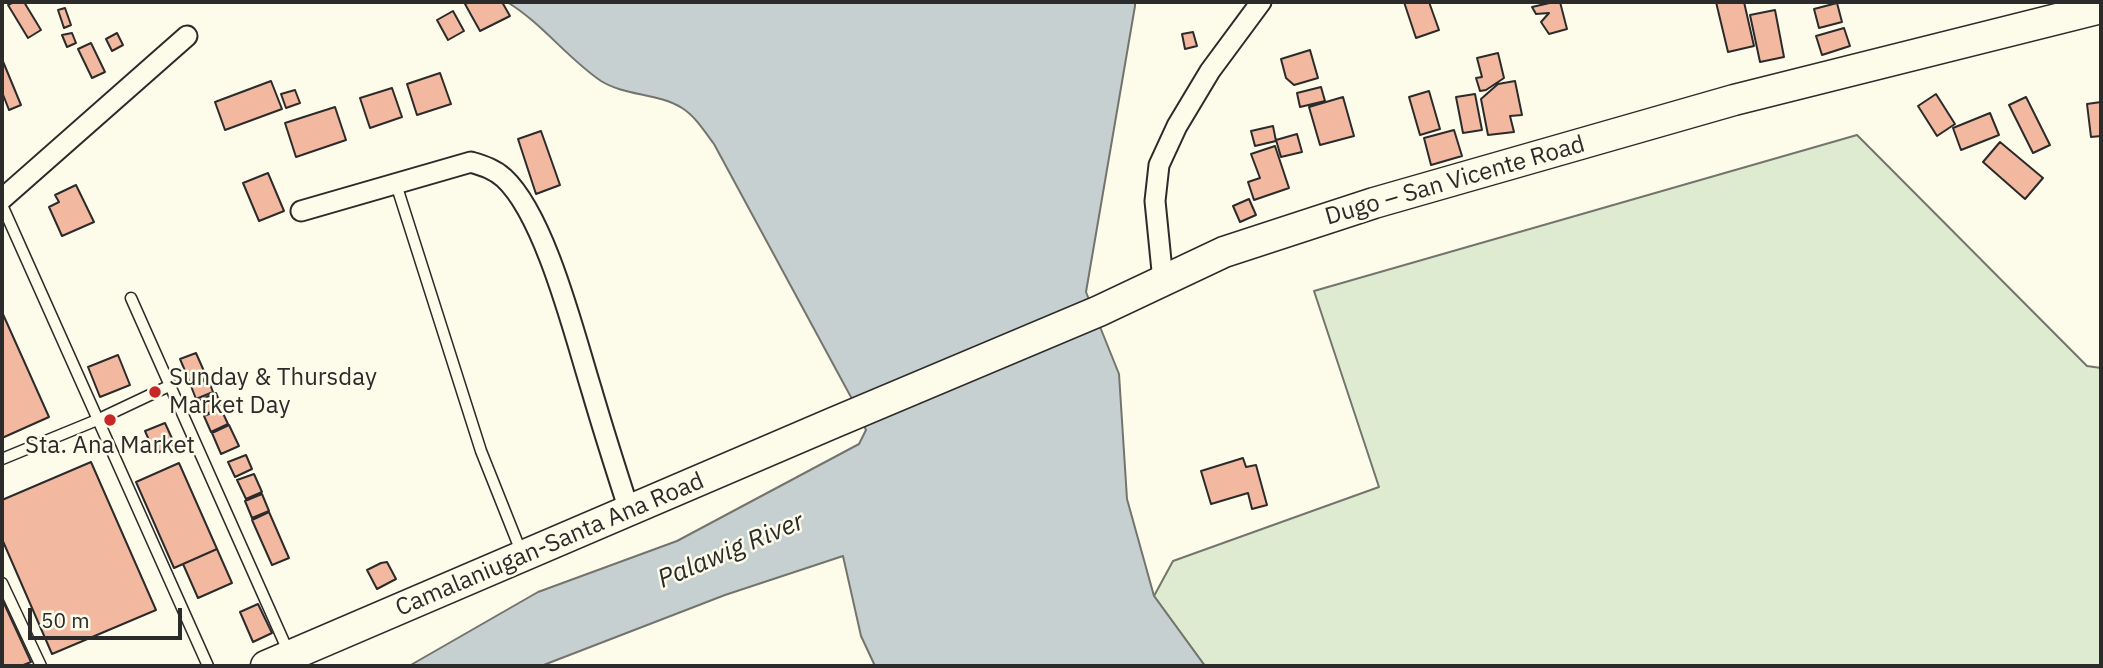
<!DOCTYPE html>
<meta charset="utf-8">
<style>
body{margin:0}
#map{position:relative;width:2103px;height:668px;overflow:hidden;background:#fdfbea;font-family:"IBM Plex Sans",sans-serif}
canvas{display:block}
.frame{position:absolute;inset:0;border:4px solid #2b2b2b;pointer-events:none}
.scale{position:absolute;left:28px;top:608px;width:154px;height:32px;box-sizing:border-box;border:4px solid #2b2b2b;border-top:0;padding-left:9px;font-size:21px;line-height:24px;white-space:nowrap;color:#2b2b2b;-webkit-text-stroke:5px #fdfbea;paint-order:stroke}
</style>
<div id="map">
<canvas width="2103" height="668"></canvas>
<div class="frame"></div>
<div class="scale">50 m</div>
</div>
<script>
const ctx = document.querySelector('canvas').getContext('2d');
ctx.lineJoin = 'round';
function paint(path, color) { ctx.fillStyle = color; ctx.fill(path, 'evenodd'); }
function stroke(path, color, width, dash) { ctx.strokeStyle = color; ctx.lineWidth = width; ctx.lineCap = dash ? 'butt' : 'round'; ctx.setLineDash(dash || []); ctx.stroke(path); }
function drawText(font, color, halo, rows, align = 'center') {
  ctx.font = font + ' "IBM Plex Sans",sans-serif'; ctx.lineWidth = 5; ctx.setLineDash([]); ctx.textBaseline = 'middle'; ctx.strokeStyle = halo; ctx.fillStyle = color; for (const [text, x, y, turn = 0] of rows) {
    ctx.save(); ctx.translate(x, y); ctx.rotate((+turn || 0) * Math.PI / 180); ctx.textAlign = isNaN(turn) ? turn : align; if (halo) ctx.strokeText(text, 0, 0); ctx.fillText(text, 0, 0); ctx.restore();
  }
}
const green = new Path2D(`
 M 1857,135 L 2087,366 L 2101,368 L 2101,666 L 1205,666 L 1154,596 L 1173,561 L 1379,487 L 1314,291 Z`);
const water = new Path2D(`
 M 507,2 L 1135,2 L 1135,6 L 1086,292 L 1119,374 L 1127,499 L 1154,596 L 1205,666 L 875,666 L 861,636 L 843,556 L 725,595 L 541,666 L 409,666 L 538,592 L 677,541 L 859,444 L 866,430 L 852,399 L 714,144 C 705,132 695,116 682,108 C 658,93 625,96 601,81 C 567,58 542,23 507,2 Z`);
const building = new Path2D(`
 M 14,2 L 24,2 L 41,30 L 28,38 L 8,5 Z
 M 470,2 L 502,2 L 510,16 L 480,31 L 465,4 Z
 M 1404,2 L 1429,2 L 1439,30 L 1416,38 Z
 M 1554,2 L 1560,2 L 1567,29 L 1549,34 L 1541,22 L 1549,13 L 1536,14 L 1532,7 Z
 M 1716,2 L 1744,2 L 1754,46 L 1728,52 Z
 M 1837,3 L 1842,22 L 1819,28 L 1814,9 Z
 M 65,8 L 71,25 L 64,28 L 58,10 Z
 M 1775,10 L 1784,57 L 1760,62 L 1750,15 Z
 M 453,11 L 464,31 L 448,40 L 437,20 Z
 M 1844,28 L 1850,46 L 1822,55 L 1816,36 Z
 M 1193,32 L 1197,46 L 1185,49 L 1182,34 Z
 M 72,33 L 76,43 L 67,47 L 62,35 Z
 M 117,33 L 123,45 L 112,51 L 106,39 Z
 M 91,43 L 105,72 L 92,78 L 78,49 Z
 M 1310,50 L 1318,78 L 1294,85 L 1286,78 L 1281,59 Z
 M 1498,53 L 1504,78 L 1486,90 L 1480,91 L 1476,78 L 1482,77 L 1477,58 Z
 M 2,59 L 21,105 L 9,110 L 2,92 Z
 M 440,73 L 451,104 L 417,115 L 407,84 Z
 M 271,81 L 282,109 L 225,130 L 215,102 Z
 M 1515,81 L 1522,115 L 1510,116 L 1514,132 L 1488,135 L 1481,99 L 1498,84 Z
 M 1321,87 L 1325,101 L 1300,107 L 1297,93 Z
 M 392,88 L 402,117 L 370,128 L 360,98 Z
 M 295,90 L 300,103 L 286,108 L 281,94 Z
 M 1429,91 L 1440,129 L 1420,135 L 1409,97 Z
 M 1475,94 L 1482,130 L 1463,133 L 1456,97 Z
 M 1936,94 L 1955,124 L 1937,136 L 1918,106 Z
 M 1343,97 L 1354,136 L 1320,145 L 1309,107 Z
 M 2026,97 L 2050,145 L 2033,153 L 2009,105 Z
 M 2101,102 L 2101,136 L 2091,137 L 2087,104 Z
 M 335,107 L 346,140 L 296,157 L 285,123 Z
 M 1990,113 L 1999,135 L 1961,150 L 1953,128 Z
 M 1273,126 L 1276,141 L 1255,146 L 1251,131 Z
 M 1454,130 L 1462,156 L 1431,165 L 1424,138 Z
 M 541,131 L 560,185 L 536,194 L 518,139 Z
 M 1297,134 L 1302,152 L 1281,157 L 1276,140 Z
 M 2000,142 L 2043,178 L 2025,199 L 1983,162 Z
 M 1275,146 L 1289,188 L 1254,200 L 1248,182 L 1260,178 L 1251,154 Z
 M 268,173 L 284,211 L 259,221 L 243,183 Z
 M 76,185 L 94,222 L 62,236 L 49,207 L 59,202 L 55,195 Z
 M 1249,199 L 1256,215 L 1240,222 L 1233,206 Z
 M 2,312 L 49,417 L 2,438 Z
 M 196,353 L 207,378 L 191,385 L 180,359 Z
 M 118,355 L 130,385 L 100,397 L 88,367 Z
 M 208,379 L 213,392 L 196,399 L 191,386 Z
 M 216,393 L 222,407 L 204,415 L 198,401 Z
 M 221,409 L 228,424 L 211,432 L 204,416 Z
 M 165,423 L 175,445 L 155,454 L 145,431 Z
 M 229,425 L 239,446 L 221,454 L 212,433 Z
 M 246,455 L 252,469 L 235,477 L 228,462 Z
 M 1243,458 L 1246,467 L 1256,465 L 1267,505 L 1252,509 L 1248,493 L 1211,504 L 1201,471 Z
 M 91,462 L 156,610 L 52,654 L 2,539 L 2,500 Z
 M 179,463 L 217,549 L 174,568 L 136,482 Z
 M 254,474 L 262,492 L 246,499 L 237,480 Z
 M 262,494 L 269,511 L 252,518 L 245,501 Z
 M 269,512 L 289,558 L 272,565 L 252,520 Z
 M 217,549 L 232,583 L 198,598 L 183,564 Z
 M 387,562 L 396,579 L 377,589 L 367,570 L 381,563 Z
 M 2,599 L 31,662 L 21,666 L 2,666 Z
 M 258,604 L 272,633 L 253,642 L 240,612 Z`);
const lane = new Path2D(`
 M 396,184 L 481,451 L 522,554
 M 2,205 L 208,666
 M 131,298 L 288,651
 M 2,459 L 97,420 L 171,385
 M 2,583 L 41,666`);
const street = new Path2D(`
 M 2,199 L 187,36
 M 301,211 L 471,162 C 484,166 494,169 504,178 C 545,216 574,333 591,388 C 603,429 616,470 629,510
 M 1163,281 L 1155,201 L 1159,165 L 1177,126 L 1210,71 L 1261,2`);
const primary = new Path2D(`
 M 266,666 L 833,423 L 1099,311 L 1224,252 L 1374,203 L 1734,100 L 2101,8`);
const markers = [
 [155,392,7,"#c62828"],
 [110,420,7,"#c62828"]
];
const streetNames = [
 ["Dugo – San Vicente Road",1455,181,-16],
 ["Camalaniugan-Santa Ana Road",550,545,-23]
];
const poiNames = [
 ["Sunday & Thursday",169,378],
 ["Market Day",169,406],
 ["Sta. Ana Market",110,446,"center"]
];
const waterNames = [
 ["Palawig River",731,551,-23]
];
paint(green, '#deebd1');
stroke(green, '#74746e', 2);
paint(water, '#c7d0d0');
stroke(water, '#74746e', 2);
paint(building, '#f2b8a0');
stroke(building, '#2b2b2b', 2);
stroke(lane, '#2b2b2b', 13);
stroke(street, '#2b2b2b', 23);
stroke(primary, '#2b2b2b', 33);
stroke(lane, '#fdfbea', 10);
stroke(street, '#fdfbea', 19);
stroke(primary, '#fdfbea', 30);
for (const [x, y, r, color] of markers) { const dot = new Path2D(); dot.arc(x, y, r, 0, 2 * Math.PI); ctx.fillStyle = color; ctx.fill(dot); stroke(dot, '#fdfbea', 2.5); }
drawText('24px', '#2b2b2b', '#fdfbea', streetNames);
drawText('24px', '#2b2b2b', '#fdfbea', poiNames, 'left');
drawText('italic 26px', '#2b2b2b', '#fdfbea', waterNames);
</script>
